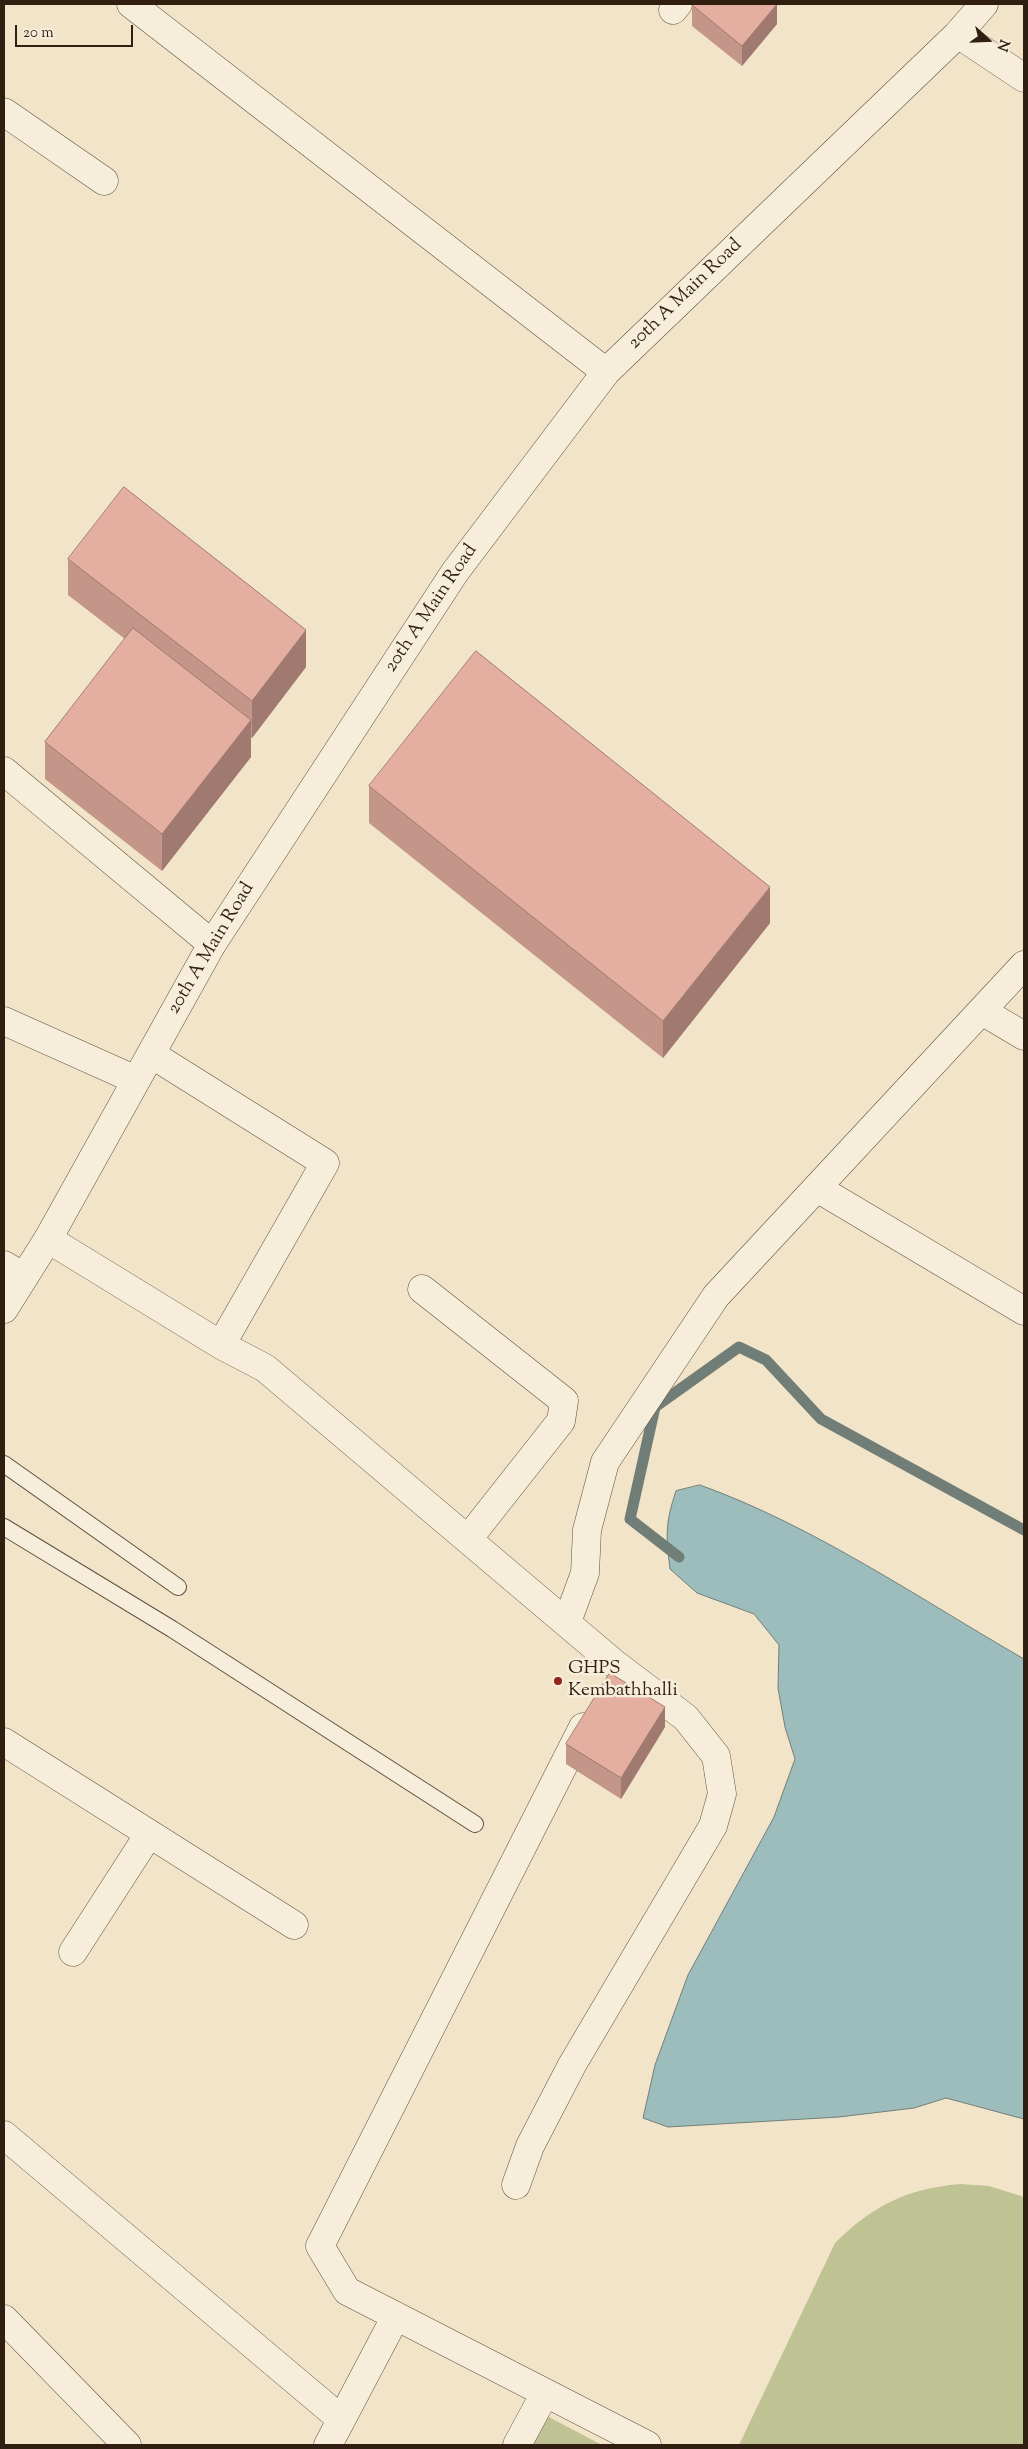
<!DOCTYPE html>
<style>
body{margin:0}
#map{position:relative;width:1028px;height:2449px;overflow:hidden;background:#f1e4c8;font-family:"Sorts Mill Goudy",serif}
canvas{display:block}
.frame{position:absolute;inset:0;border:5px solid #301f11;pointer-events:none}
.north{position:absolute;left:963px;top:15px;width:50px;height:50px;-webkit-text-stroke:4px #f6eddb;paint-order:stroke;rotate:110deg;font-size:14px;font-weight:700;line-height:20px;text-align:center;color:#301f11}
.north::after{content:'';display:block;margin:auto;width:18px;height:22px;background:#301f11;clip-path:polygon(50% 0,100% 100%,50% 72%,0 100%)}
.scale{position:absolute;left:15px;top:25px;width:118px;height:22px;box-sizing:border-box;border:2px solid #301f11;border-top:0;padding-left:6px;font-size:15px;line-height:18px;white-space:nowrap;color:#301f11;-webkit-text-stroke:4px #f6eddb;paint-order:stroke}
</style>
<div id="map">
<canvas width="1028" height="2449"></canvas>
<div class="frame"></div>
<div class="north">N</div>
<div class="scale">20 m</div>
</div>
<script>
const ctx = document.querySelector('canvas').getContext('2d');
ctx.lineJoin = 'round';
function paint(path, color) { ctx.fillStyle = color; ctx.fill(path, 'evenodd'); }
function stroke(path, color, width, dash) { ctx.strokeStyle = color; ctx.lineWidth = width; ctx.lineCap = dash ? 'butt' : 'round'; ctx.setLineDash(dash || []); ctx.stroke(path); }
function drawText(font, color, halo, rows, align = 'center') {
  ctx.font = font + ' "Sorts Mill Goudy",serif'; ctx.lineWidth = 5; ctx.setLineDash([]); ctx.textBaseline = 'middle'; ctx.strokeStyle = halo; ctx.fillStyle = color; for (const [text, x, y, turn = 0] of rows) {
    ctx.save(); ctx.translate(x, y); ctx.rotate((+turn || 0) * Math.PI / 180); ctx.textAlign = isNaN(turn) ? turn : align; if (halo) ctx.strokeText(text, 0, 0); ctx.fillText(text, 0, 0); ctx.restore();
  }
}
const green = new Path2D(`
 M 960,2184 L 989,2186 L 1024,2197 L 1024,2445 L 739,2445 L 835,2243 C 874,2205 906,2189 960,2184 Z
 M 547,2416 L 602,2445 L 531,2445 Z`);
const water = new Path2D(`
 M 700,1485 C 814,1526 920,1599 1024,1659 L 1024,2119 L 946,2098 L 914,2108 L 839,2117 L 668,2127 L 643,2118 L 655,2065 L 688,1975 L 774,1817 L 795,1759 L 785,1727 L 778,1688 L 779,1645 L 754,1614 L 697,1593 L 670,1569 C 666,1535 665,1524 676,1491 Z`);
const stream = new Path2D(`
 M 679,1557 L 630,1519 L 655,1407 L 739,1347 L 766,1360 L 821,1419 L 1024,1530`);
const service = new Path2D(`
 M 4,1464 L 178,1587
 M 4,1527 L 172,1629 L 475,1824`);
const minor = new Path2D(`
 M 131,4 L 606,372
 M 673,10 L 678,4
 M 958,34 L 1024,78
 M 4,112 L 104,181
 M 4,771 L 212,944
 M 982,1011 L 1024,1036
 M 4,1021 L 136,1080
 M 151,1054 L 325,1163 L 221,1345
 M 817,1188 L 1024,1311
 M 48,1239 L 221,1345 L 265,1368 L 615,1664 L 686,1718 L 716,1756 L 722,1794 L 713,1826 L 572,2065 L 530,2146 L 516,2185
 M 4,1265 L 24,1277
 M 422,1289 L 564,1401 L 561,1421 L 468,1539
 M 567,1622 L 585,1573 L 587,1530 L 605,1462 L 716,1296 L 1024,965
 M 583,1727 L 320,2246 L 347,2291 L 647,2445
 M 4,1742 L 294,1925
 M 73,1952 L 149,1834
 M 4,2135 L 341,2419
 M 4,2319 L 127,2445
 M 328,2445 L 396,2316
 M 517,2445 L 545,2393`);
const tertiary = new Path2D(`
 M 4,1309 L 48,1239 L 212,944 L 455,572 L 606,372 L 958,34 L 984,4`);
const wall = new Path2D(`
 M 692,5 L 777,24 L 742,66 L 692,26 Z
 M 1024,208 L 1024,231 L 1023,230 L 1023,209 Z
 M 68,559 L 306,667 L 252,738 L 251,737 L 251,757 L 162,871 L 45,779 L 45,742 L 125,639 L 68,595 Z
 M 369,786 L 770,923 L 663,1058 L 369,823 Z
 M 665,1727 L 621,1799 L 566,1764 L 566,1744 Z`);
const shadedWall = new Path2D(`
 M 777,4 L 777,24 L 742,66 L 742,46 Z
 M 306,630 L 306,667 L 252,738 L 252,701 Z
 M 251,720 L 251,757 L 162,871 L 162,834 Z
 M 770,887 L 770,923 L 663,1058 L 663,1021 Z
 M 665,1707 L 665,1727 L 621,1799 L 621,1778 Z`);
const building = new Path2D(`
 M 693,4 L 777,4 L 742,46 L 692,5 Z
 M 124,487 L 306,630 L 252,701 L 68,559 Z
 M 133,628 L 251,720 L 162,834 L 45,742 Z
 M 476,651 L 770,887 L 663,1021 L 369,786 Z
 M 610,1673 L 665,1707 L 621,1778 L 566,1744 Z`);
const markers = [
 [558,1681,5,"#8f2418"]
];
const streetNames = [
 ["20th A Main Road",686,295,-44],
 ["20th A Main Road",432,609,-56],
 ["20th A Main Road",212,949,-59]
];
const poiNames = [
 ["GHPS",568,1670],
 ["Kembathhalli",568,1692]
];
paint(green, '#bfc293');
paint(water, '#9dbdbd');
stroke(water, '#717e78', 1);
stroke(stream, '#717e78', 11);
stroke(service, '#60503f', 18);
stroke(minor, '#60503f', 29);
stroke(tertiary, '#60503f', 29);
stroke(service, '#f6eddb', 16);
stroke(minor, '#f6eddb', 28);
stroke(tertiary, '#f6eddb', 28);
paint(wall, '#c4968a');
paint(shadedWall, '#a07a70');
paint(building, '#e4afa0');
stroke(building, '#a07a70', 1);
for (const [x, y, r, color] of markers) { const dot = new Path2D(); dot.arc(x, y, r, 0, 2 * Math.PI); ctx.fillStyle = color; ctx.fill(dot); stroke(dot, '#f6eddb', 2); }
drawText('19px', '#301f11', '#f6eddb', streetNames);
drawText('19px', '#301f11', '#f6eddb', poiNames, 'left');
</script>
